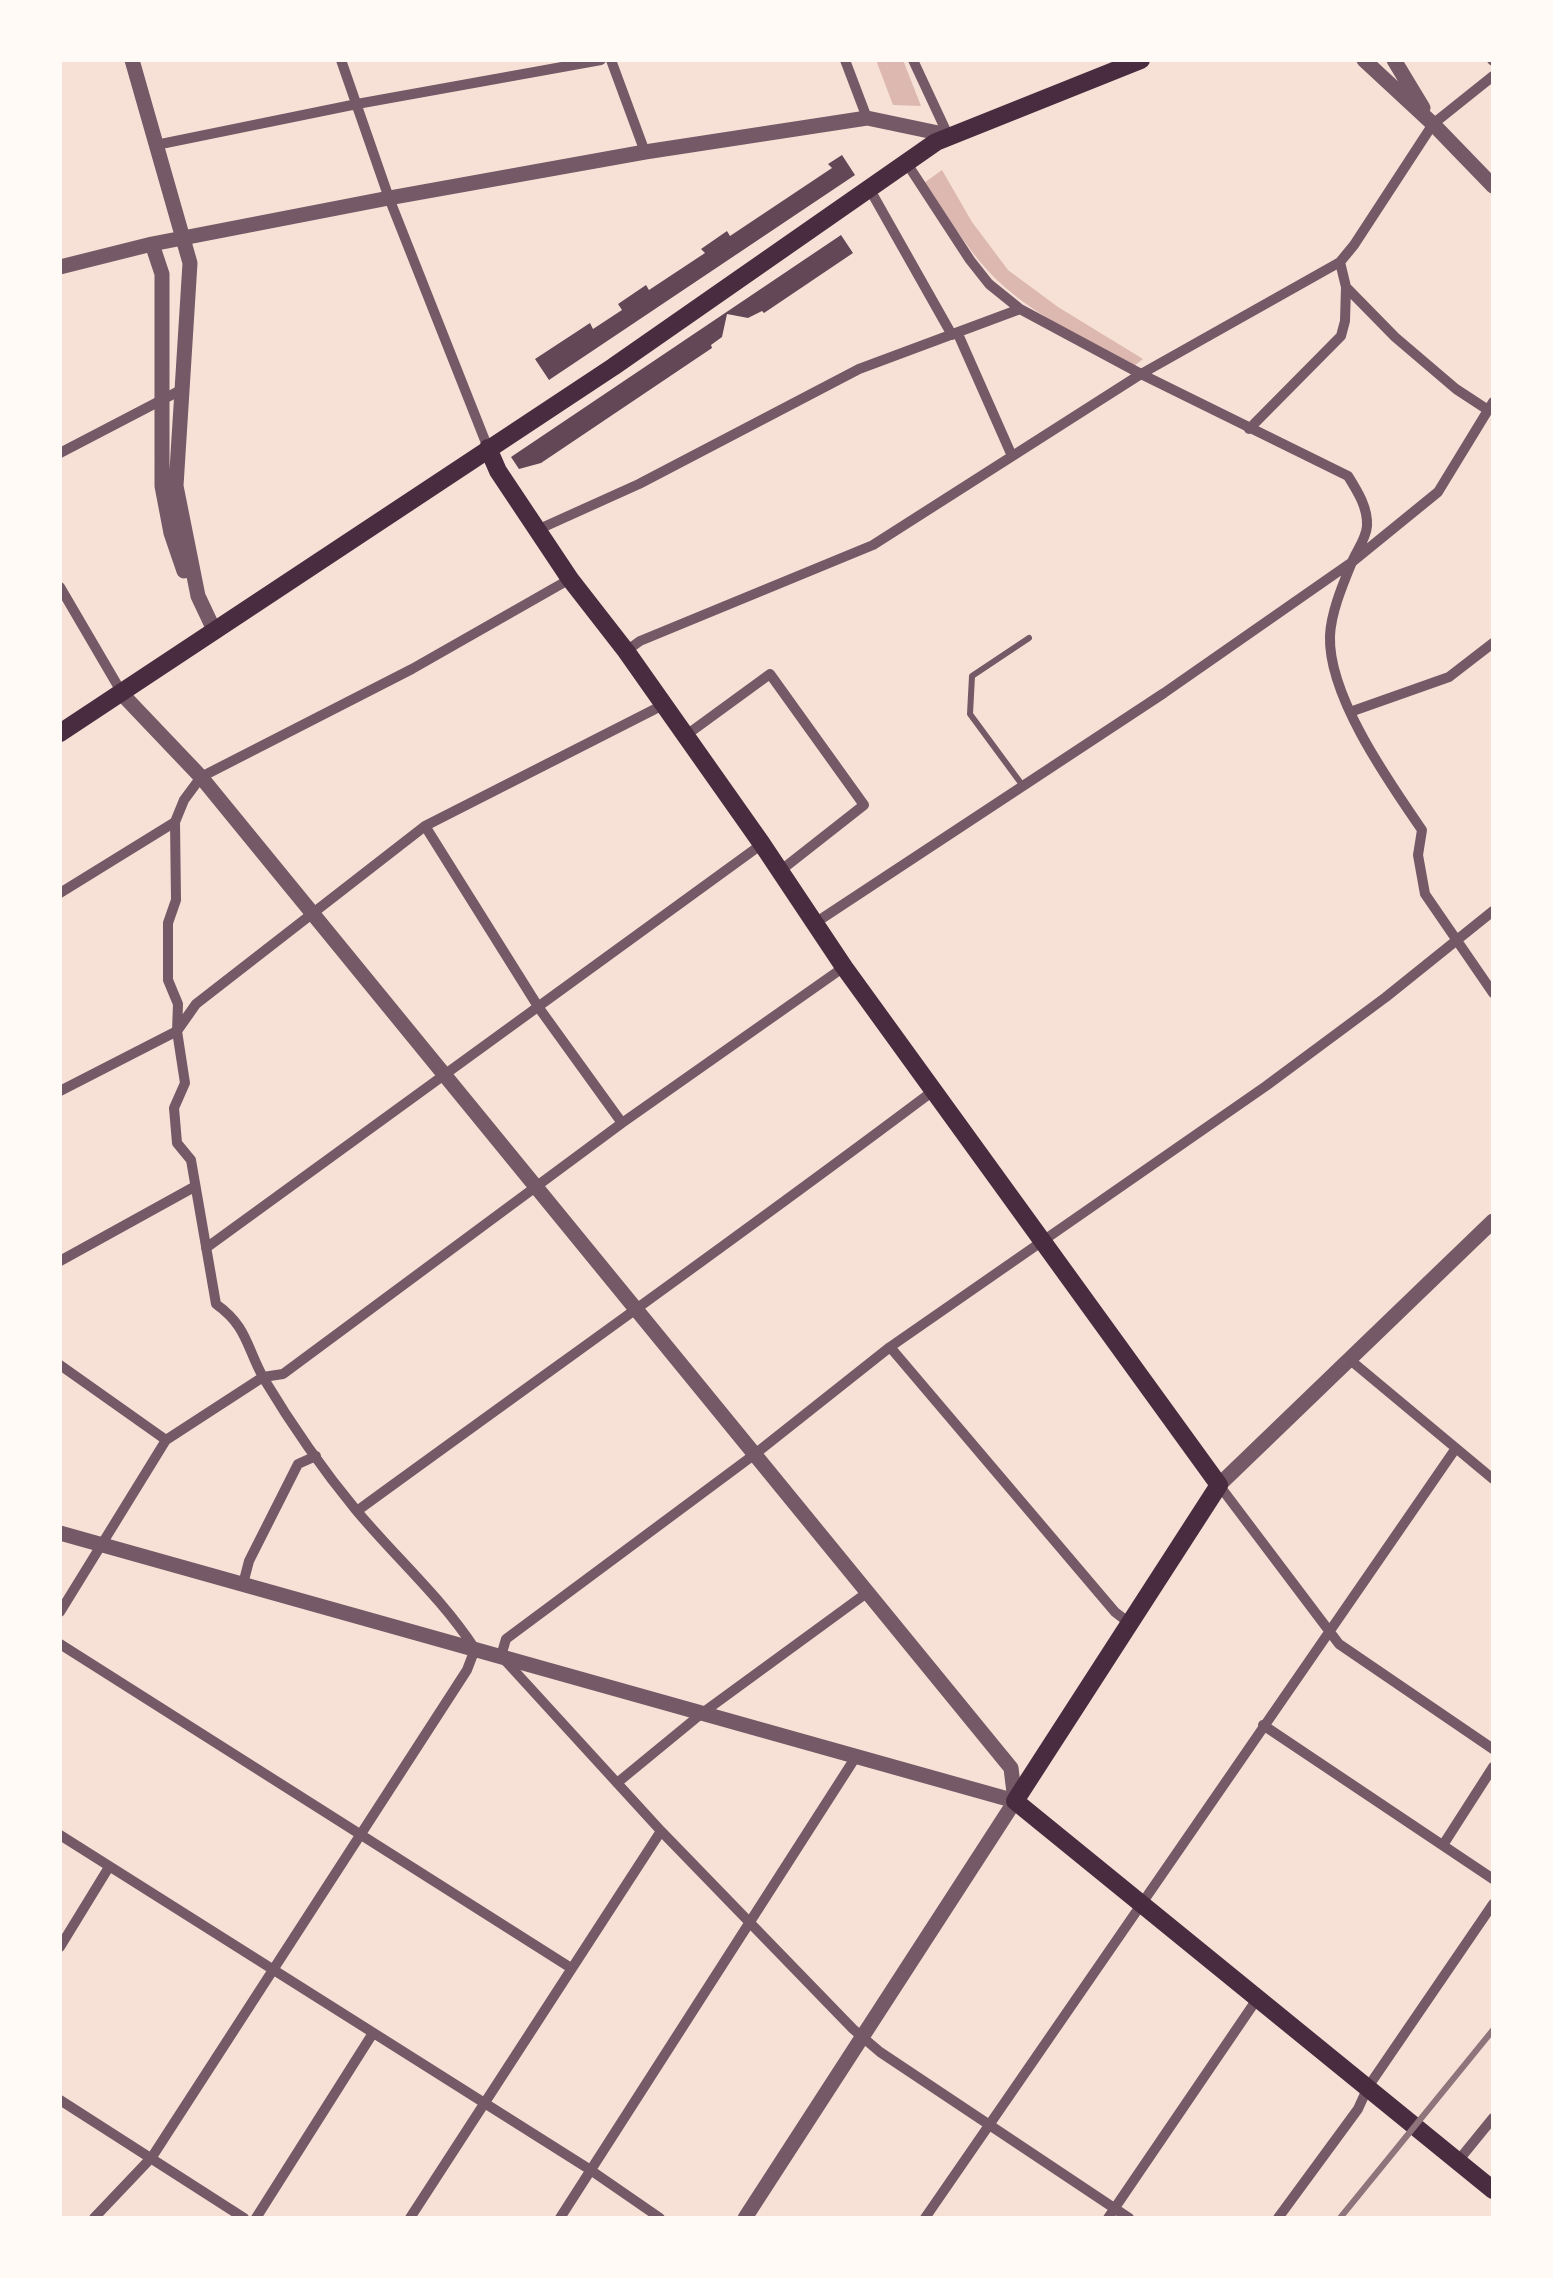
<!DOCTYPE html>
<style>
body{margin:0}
#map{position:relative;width:1553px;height:2278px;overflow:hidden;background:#f7e1d7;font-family:Inter,sans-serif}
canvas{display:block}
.frame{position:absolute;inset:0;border:62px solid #fffaf5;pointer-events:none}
</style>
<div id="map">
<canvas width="1553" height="2278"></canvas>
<div class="frame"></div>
</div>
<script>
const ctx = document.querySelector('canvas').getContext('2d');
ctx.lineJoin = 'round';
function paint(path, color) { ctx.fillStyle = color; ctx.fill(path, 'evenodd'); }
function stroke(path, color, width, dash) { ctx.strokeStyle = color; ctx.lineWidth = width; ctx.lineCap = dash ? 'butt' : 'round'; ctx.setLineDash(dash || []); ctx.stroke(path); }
const water = new Path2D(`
 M 876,60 L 903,60 L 921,106 L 893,105 Z
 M 942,170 L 972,222 L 1008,270 L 1058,307 L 1143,359 L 1134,366 C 1083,338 1029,314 989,272 C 965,246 945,212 924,183 Z`);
const building = new Path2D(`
 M 842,155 L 855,175 L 549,380 L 535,359 L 590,323 L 593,329 L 622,310 L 618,304 L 646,285 L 649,290 L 705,253 L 701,249 L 727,231 L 730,236 L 832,168 L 828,164 Z
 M 841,235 L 853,253 L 764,313 L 762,311 L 748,318 L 727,314 L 722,337 L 711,345 L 712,348 L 541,463 L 519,469 L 511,457 Z`);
const service = new Path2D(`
 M 1023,786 L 970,714 L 972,676 L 1029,638`);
const minor = new Path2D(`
 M 341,60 L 389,198 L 488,448
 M 611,60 L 645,152
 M 845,60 L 867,118
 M 913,60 L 948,135
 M 1492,60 L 1493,61
 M 156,145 L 357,104 L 601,60
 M 906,162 L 970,260 L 989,284 L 1020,309 L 1141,374 L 1348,476 C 1358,492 1368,508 1367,526 C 1366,539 1357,550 1352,562 C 1343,584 1331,612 1330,636 C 1328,696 1389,782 1422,830 L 1418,855 L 1425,894 L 1493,993
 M 869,188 L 952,335
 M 1340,262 L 1346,287 L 1395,337 L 1456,389 L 1488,410
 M 958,334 L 1012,456
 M 1249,429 L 1341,336 L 1345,321 L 1346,287
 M 60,453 L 179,391
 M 537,530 L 639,484 L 859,369 L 1020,309
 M 60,587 L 122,693
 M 626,651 L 640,641 L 873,545 L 1141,374 L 1340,262 L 1354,245 L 1433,124 L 1493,76
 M 1350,712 L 1449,677 L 1493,643
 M 685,736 L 770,674 L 864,805 L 780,871
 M 425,826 L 539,1008 L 622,1123
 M 60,893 L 175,822
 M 815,923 L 1164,693 L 1352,562 L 1438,492 L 1493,402
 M 60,1091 L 177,1031 L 196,1004 L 425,826 L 663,705
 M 206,1248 L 762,844
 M 60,1261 L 194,1187
 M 890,1347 L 1115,1612 L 1128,1622
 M 1349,1359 L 1493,1479
 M 60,1365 L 166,1440
 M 1219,1485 L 1339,1644 L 1493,1749
 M 357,1511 C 549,1371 743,1234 933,1091
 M 243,1584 L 249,1561 L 298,1464 L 316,1456
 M 60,1612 L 166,1440 L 263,1377 L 283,1374 L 622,1123 L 844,967
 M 60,1644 L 571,1968
 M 1263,1725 L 1493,1879
 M 617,1783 L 701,1714 L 868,1592
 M 60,1835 L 589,2169 L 660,2218
 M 1443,1845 L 1493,1767
 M 60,1947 L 109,1867
 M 60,2100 L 244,2218
 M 1458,2161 L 1493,2118
 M 94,2218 L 152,2157 L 467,1670 L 475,1649 C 441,1597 396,1558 356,1510 C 323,1470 291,1424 264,1379 C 246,1347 248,1327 216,1304 L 191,1160 L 177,1143 L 174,1108 L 185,1083 L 177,1031 L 178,1004 L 168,980 L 168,923 L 176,900 L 175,822 L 184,800 L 201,777 L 412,669 L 570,579
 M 256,2218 L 373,2033
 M 410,2218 L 661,1831
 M 560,2218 L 857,1755
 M 925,2218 L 1456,1448
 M 1108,2218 L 1257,1999
 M 1129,2218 L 880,2052 L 853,2029 L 661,1831 L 501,1656 L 506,1639 L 755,1454 L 890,1347 L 1266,1086 L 1386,997 L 1493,911
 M 1278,2218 L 1358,2109 L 1368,2087 L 1493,1904`);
const tertiary = new Path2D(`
 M 132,60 L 190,263 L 176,486 L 198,596 L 215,632
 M 1364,60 L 1433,124 L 1493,186
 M 1394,60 L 1423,108
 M 152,244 L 162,274 L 162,486 L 171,533 L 184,571
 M 60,267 L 152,244 L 389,198 L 645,152 L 867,118 L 948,135
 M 122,694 L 201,777 L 1011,1768 L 1015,1801 L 745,2218
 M 1219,1485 L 1493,1221
 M 60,1533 L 1015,1801`);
const secondary = new Path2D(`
 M 488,448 L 498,471 L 570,579 L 626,651 L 762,844 L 844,967 L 1219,1485 L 1015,1801 L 1493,2190
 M 60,733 L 613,367 L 936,142 L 1141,60`);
const rail = new Path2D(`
 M 1340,2218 L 1493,2030`);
paint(water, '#dcb8b0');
paint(building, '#644757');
stroke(service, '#755966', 6);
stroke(minor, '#755966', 10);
stroke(tertiary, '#755966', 15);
stroke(secondary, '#4a2c40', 18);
stroke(rail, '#8f747c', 6);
</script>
